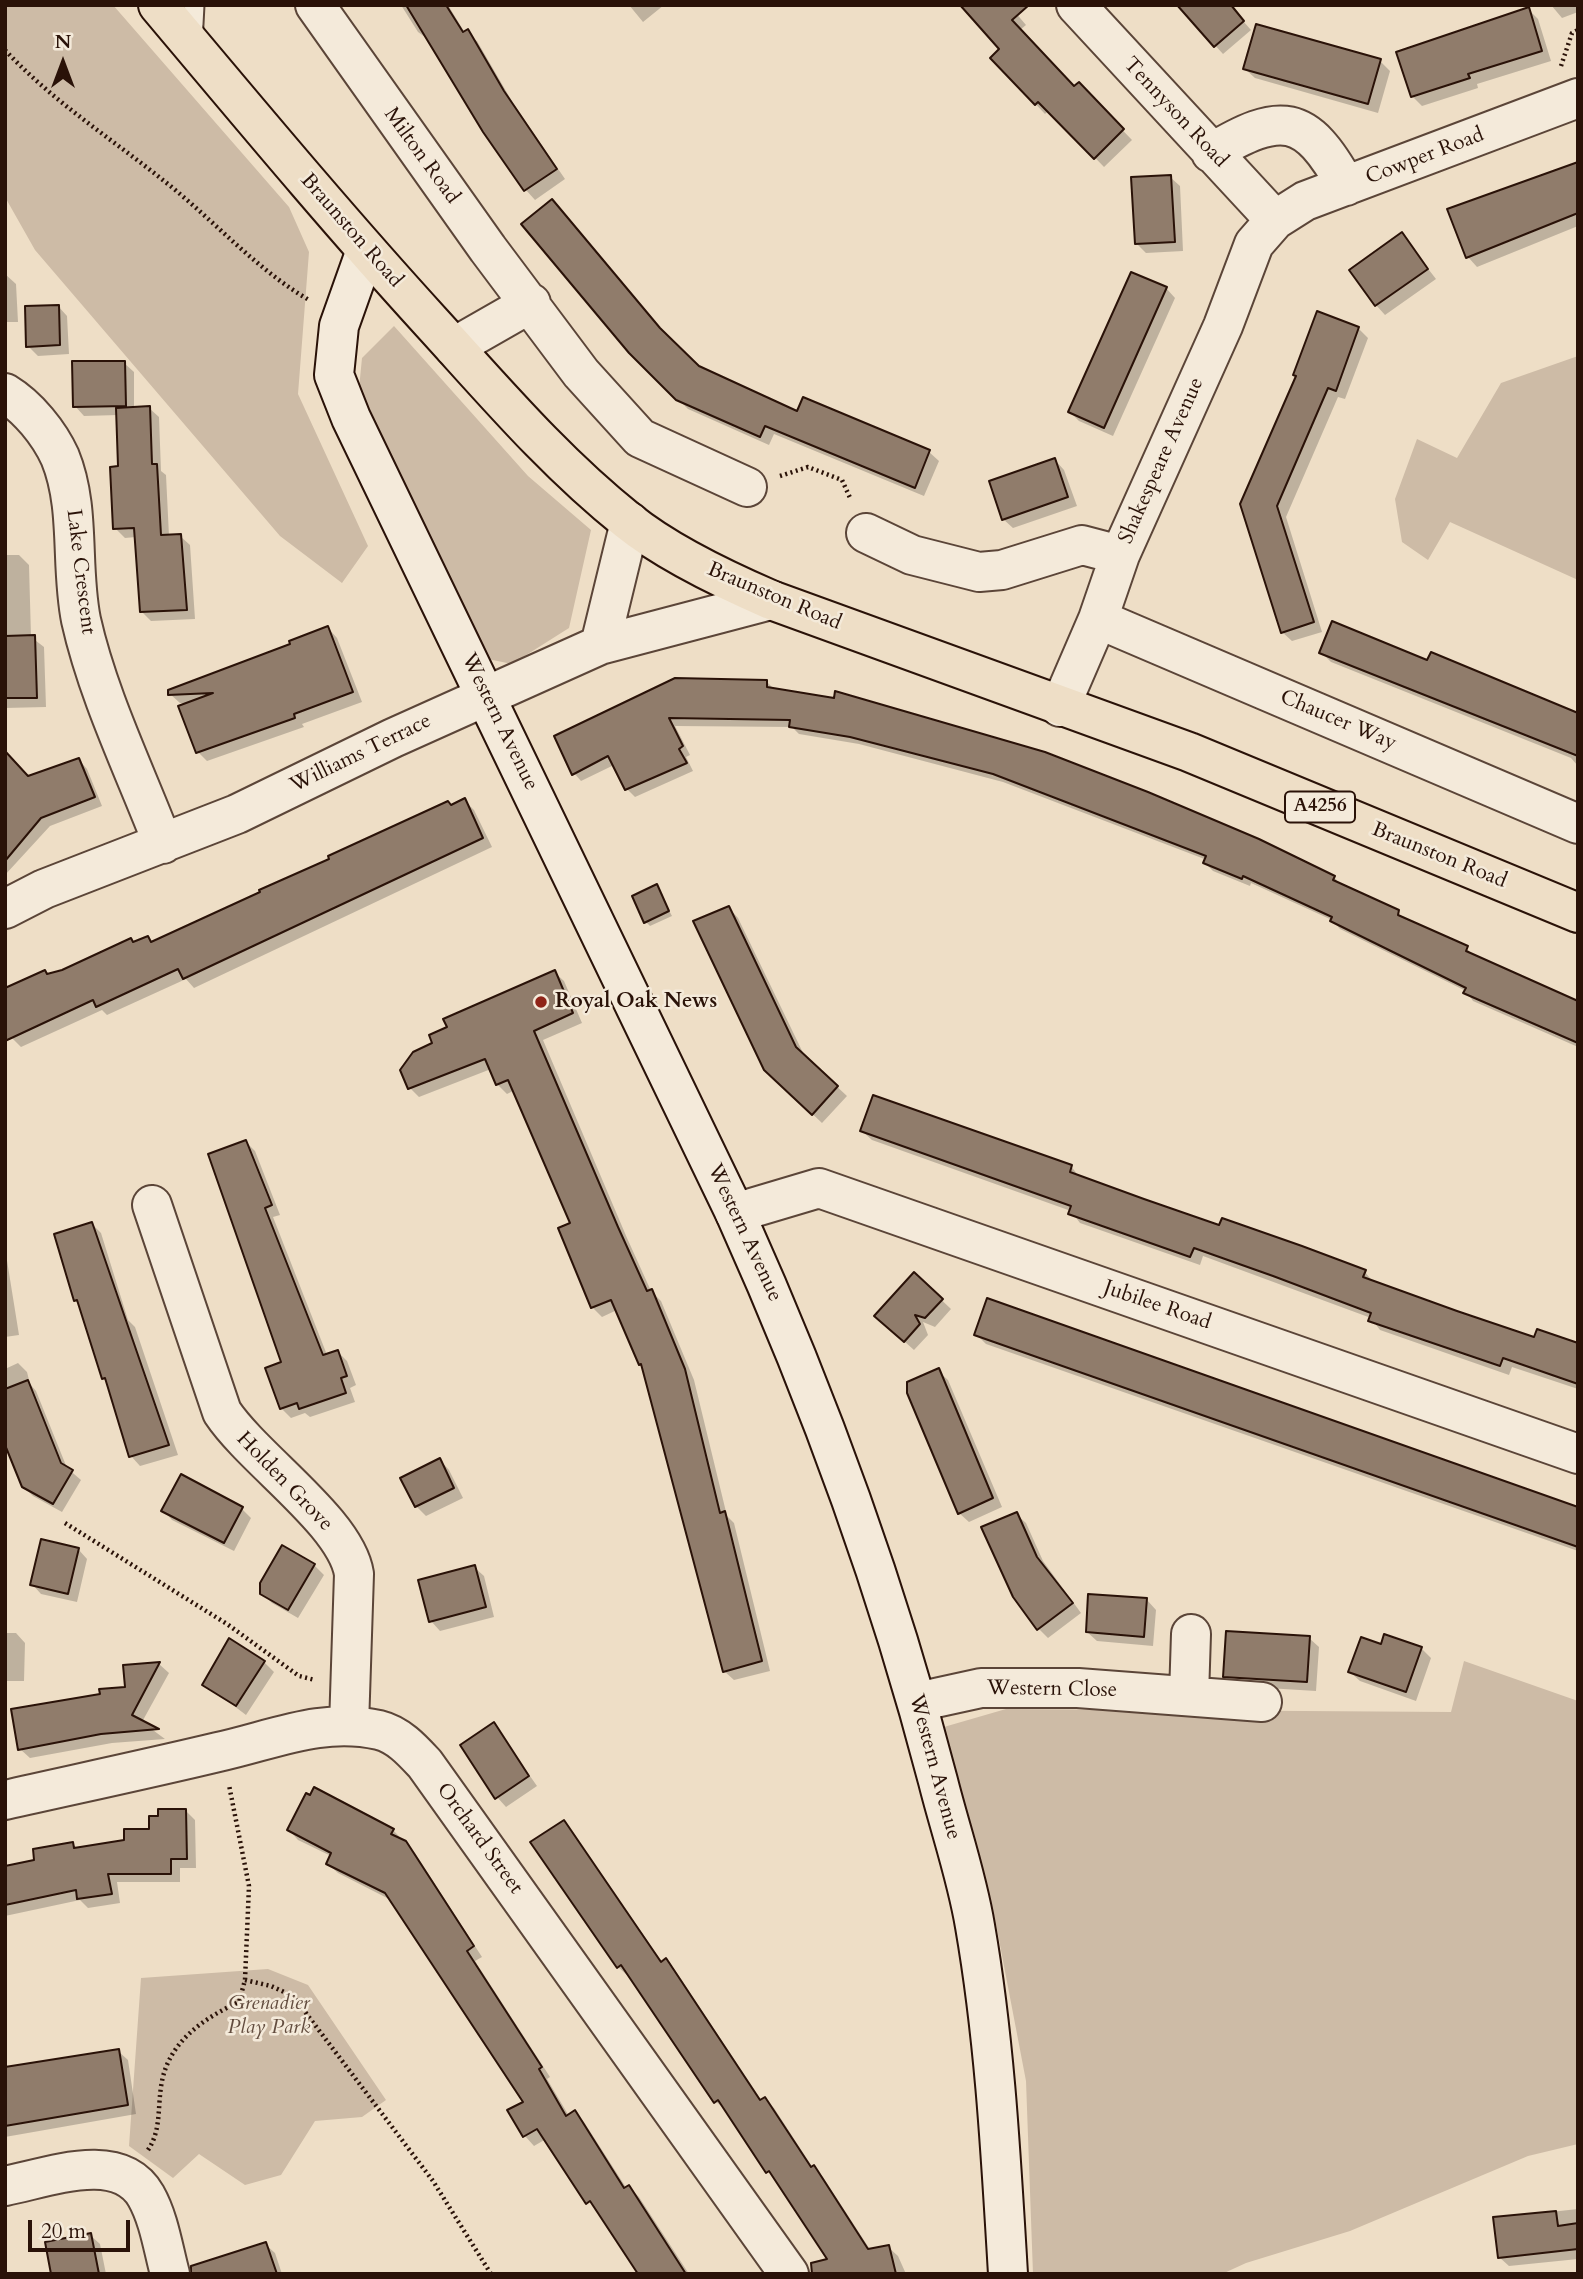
<!DOCTYPE html>
<style>
body{margin:0}
#map{position:relative;width:1583px;height:2279px;overflow:hidden;background:#eedec6;font-family:Cardo,serif}
canvas{display:block}
.frame{position:absolute;inset:0;border:7px solid #2a1208;pointer-events:none}
.north{position:absolute;left:28px;top:28px;width:70px;height:70px;-webkit-text-stroke:5px #f4eada;paint-order:stroke;rotate:0deg;font-size:19px;font-weight:700;line-height:28px;text-align:center;color:#2a1208}
.north::after{content:'';display:block;margin:auto;width:24px;height:32px;background:#2a1208;clip-path:polygon(50% 0,100% 100%,50% 72%,0 100%)}
.scale{position:absolute;left:28px;top:2220px;width:102px;height:32px;box-sizing:border-box;border:4px solid #2a1208;border-top:0;padding-left:9px;font-size:21px;line-height:24px;white-space:nowrap;color:#2a1208;-webkit-text-stroke:5px #f4eada;paint-order:stroke}
</style>
<div id="map">
<canvas width="1583" height="2279"></canvas>
<div class="frame"></div>
<div class="north">N</div>
<div class="scale">20 m</div>
</div>
<script>
const ctx = document.querySelector('canvas').getContext('2d');
ctx.lineJoin = 'round';
function paint(path, color) { ctx.fillStyle = color; ctx.fill(path, 'evenodd'); }
function stroke(path, color, width, dash) { ctx.strokeStyle = color; ctx.lineWidth = width; ctx.lineCap = dash ? 'butt' : 'round'; ctx.setLineDash(dash || []); ctx.stroke(path); }
function drawText(font, color, halo, rows, align = 'center') {
  ctx.font = font + ' Cardo,serif'; ctx.lineWidth = 5; ctx.setLineDash([]); ctx.textBaseline = 'middle'; ctx.strokeStyle = halo; ctx.fillStyle = color; for (const [text, x, y, turn = 0] of rows) {
    ctx.save(); ctx.translate(x, y); ctx.rotate((+turn || 0) * Math.PI / 180); ctx.textAlign = isNaN(turn) ? turn : align; if (halo) ctx.strokeText(text, 0, 0); ctx.fillText(text, 0, 0); ctx.restore();
  }
}
const green = new Path2D(`
 M 5,5 L 113,5 L 289,207 L 309,252 L 298,394 L 368,546 L 342,583 L 280,536 L 35,250 L 5,197 Z
 M 394,326 L 528,476 L 591,530 L 569,628 L 512,664 L 483,658 L 358,399 L 362,358 Z
 M 1578,356 L 1578,580 L 1450,522 L 1428,560 L 1402,542 L 1395,499 L 1417,439 L 1457,458 L 1501,383 Z
 M 1464,1661 L 1578,1701 L 1578,2144 L 1528,2156 L 1350,2231 L 1246,2263 L 1222,2274 L 1033,2274 L 1026,2081 L 995,1919 L 937,1729 L 1006,1709 L 1451,1712 Z
 M 268,1969 L 308,1985 L 386,2100 L 362,2117 L 315,2121 L 281,2175 L 245,2185 L 199,2154 L 173,2178 L 129,2146 L 141,1978 Z`);
const shadow = new Path2D(`
 M 401,5 L 448,5 L 465,33 L 477,41 L 513,103 L 565,179 L 535,200 L 526,190 L 485,131 L 429,40 L 418,32 Z
 M 629,5 L 664,5 L 643,22 Z
 M 1009,5 L 1026,25 L 1020,30 L 1075,88 L 1079,85 L 1132,140 L 1104,167 L 1049,110 L 1045,114 L 992,58 L 1001,50 Z
 M 1178,5 L 1229,5 L 1251,30 L 1223,54 Z
 M 1551,5 L 1578,5 L 1578,12 L 1562,18 Z
 M 1528,9 L 1538,19 L 1551,61 L 1477,84 L 1478,88 L 1422,106 L 1412,96 Z
 M 1380,61 L 1390,71 L 1378,113 L 1255,78 L 1245,69 Z
 M 1578,163 L 1578,226 L 1477,267 L 1468,257 Z
 M 1170,177 L 1180,186 L 1183,251 L 1146,253 L 1137,244 Z
 M 1402,235 L 1436,279 L 1385,315 L 1376,305 Z
 M 5,274 L 16,284 L 18,322 L 5,322 Z
 M 1166,288 L 1175,298 L 1113,436 L 1079,421 L 1070,412 Z
 M 58,306 L 67,316 L 69,354 L 38,356 L 28,346 Z
 M 1358,328 L 1368,338 L 1345,399 L 1338,397 L 1286,517 L 1322,632 L 1292,641 L 1282,632 L 1242,504 Z
 M 630,352 L 698,368 L 798,413 L 929,452 L 939,461 L 924,496 L 774,434 L 769,445 L 688,409 Z
 M 124,363 L 134,372 L 134,408 L 149,408 L 159,417 L 161,471 L 166,475 L 169,536 L 180,536 L 190,545 L 195,619 L 151,621 L 142,612 L 136,537 L 125,538 L 115,528 L 120,468 L 118,415 L 84,416 L 75,406 Z
 M 5,460 L 6,461 L 5,500 Z
 M 1055,460 L 1064,470 L 1077,506 L 1013,528 L 1003,519 Z
 M 5,555 L 19,555 L 29,565 L 31,637 L 44,647 L 46,707 L 5,708 Z
 M 328,628 L 337,638 L 362,702 L 302,724 L 304,727 L 207,761 L 198,752 L 190,703 L 180,703 L 170,694 Z
 M 1321,652 L 1428,662 L 1578,720 L 1578,766 L 1571,758 L 1331,662 Z
 M 766,681 L 775,690 L 1334,877 L 1342,886 L 1466,948 L 1474,956 L 1578,1003 L 1578,1047 L 1473,1001 L 1466,991 L 1340,929 L 1332,920 L 1251,883 L 1250,886 L 1213,871 L 1205,863 L 1207,860 L 1003,782 L 859,744 L 799,734 L 792,727 L 675,726 L 690,755 L 686,757 L 693,771 L 635,797 L 627,789 L 614,765 L 581,781 L 574,773 L 556,737 Z
 M 79,760 L 87,769 L 102,806 L 50,826 L 5,875 L 5,792 L 28,778 Z
 M 465,801 L 474,810 L 492,847 L 194,988 L 186,979 L 107,1015 L 102,1010 L 21,1047 L 11,1037 L 48,976 L 148,938 L 153,943 Z
 M 656,886 L 672,916 L 650,926 L 646,922 Z
 M 729,908 L 738,918 L 805,1057 L 847,1096 L 822,1123 L 765,1069 Z
 M 554,972 L 564,981 L 582,1023 L 543,1040 L 627,1238 L 651,1291 L 661,1301 L 694,1380 L 727,1516 L 734,1523 L 770,1671 L 734,1680 L 724,1671 L 644,1367 L 617,1310 L 602,1317 L 592,1307 L 572,1224 L 515,1090 L 507,1094 L 497,1084 L 491,1069 L 419,1097 L 410,1088 L 434,1044 Z
 M 862,1131 L 1071,1166 L 1080,1178 L 1220,1227 L 1365,1272 L 1374,1283 L 1535,1339 L 1578,1345 L 1578,1389 L 1512,1367 L 1509,1375 L 1380,1330 L 1371,1318 L 1203,1256 L 1200,1265 L 1080,1223 L 1071,1211 L 872,1140 Z
 M 246,1142 L 255,1151 L 280,1215 L 273,1217 L 327,1355 L 338,1352 L 347,1361 L 356,1385 L 350,1388 L 355,1402 L 310,1417 L 305,1413 L 291,1418 L 281,1408 L 283,1363 Z
 M 92,1224 L 101,1233 L 128,1320 L 135,1327 L 178,1455 L 140,1466 L 131,1456 L 81,1306 L 75,1300 Z
 M 5,1248 L 19,1335 L 5,1337 Z
 M 914,1274 L 951,1309 L 935,1327 L 923,1322 L 928,1335 L 914,1350 L 886,1325 Z
 M 976,1334 L 1578,1507 L 1578,1551 L 986,1344 Z
 M 18,1363 L 27,1372 L 30,1384 L 36,1391 L 67,1468 L 81,1480 L 62,1512 L 33,1496 L 23,1486 L 5,1440 L 5,1369 Z
 M 938,1371 L 948,1380 L 1002,1507 L 969,1522 L 959,1513 Z
 M 440,1460 L 449,1470 L 463,1498 L 426,1516 L 416,1506 Z
 M 242,1509 L 251,1518 L 234,1551 L 172,1520 L 163,1510 Z
 M 1016,1514 L 1026,1523 L 1043,1561 L 1081,1613 L 1048,1638 L 1038,1628 Z
 M 78,1549 L 87,1559 L 77,1602 L 41,1594 L 32,1584 Z
 M 314,1565 L 324,1575 L 298,1618 L 272,1603 L 262,1593 Z
 M 474,1567 L 484,1576 L 494,1617 L 440,1631 L 431,1621 Z
 M 1147,1600 L 1156,1610 L 1153,1646 L 1097,1641 L 1087,1632 Z
 M 5,1633 L 16,1633 L 25,1643 L 24,1681 L 5,1681 Z
 M 1309,1638 L 1319,1647 L 1316,1691 L 1234,1686 L 1225,1676 Z
 M 1421,1648 L 1431,1658 L 1416,1701 L 1360,1681 L 1350,1672 Z
 M 264,1662 L 274,1672 L 246,1715 L 205,1684 Z
 M 159,1664 L 169,1673 L 142,1722 L 165,1739 L 112,1743 L 30,1758 L 20,1749 L 102,1696 L 127,1689 L 125,1666 Z
 M 494,1725 L 537,1786 L 506,1807 L 497,1797 Z
 M 186,1811 L 195,1820 L 196,1868 L 180,1868 L 180,1882 L 117,1882 L 120,1903 L 88,1908 L 80,1900 L 5,1916 L 5,1868 L 36,1862 L 73,1844 L 78,1849 L 126,1842 L 150,1830 L 159,1817 Z
 M 564,1822 L 663,1963 L 666,1961 L 675,1970 L 762,2101 L 765,2099 L 774,2108 L 813,2168 L 823,2177 L 871,2251 L 888,2247 L 898,2256 L 906,2274 L 834,2274 L 831,2262 L 727,2110 L 716,2102 L 630,1975 L 628,1976 L 618,1967 Z
 M 289,1830 L 393,1830 L 415,1853 L 482,1957 L 475,1961 L 550,2077 L 547,2079 L 569,2116 L 575,2113 L 584,2122 L 627,2189 L 629,2187 L 639,2197 L 689,2274 L 640,2274 L 546,2139 L 534,2146 L 525,2136 L 525,2102 L 391,1900 L 338,1873 L 328,1864 L 331,1856 L 298,1840 Z
 M 118,2051 L 128,2060 L 136,2114 L 5,2137 L 5,2069 Z
 M 1578,2209 L 1578,2259 L 1509,2266 L 1499,2257 L 1495,2218 Z
 M 90,2235 L 100,2244 L 106,2274 L 53,2274 Z
 M 265,2244 L 275,2253 L 282,2274 L 229,2274 Z`);
const building = new Path2D(`
 M 406,5 L 446,5 L 463,32 L 468,29 L 504,91 L 557,169 L 524,191 L 483,132 Z
 M 960,5 L 1029,5 L 1012,20 L 1074,86 L 1079,82 L 1124,129 L 1094,159 L 1038,102 L 1035,105 L 990,58 L 999,49 Z
 M 1177,5 L 1231,5 L 1244,21 L 1214,47 Z
 M 1529,7 L 1542,51 L 1468,74 L 1470,78 L 1411,97 L 1396,52 Z
 M 1256,24 L 1381,59 L 1368,104 L 1243,69 Z
 M 1578,162 L 1578,213 L 1466,258 L 1447,209 Z
 M 1171,175 L 1175,242 L 1135,244 L 1131,177 Z
 M 552,199 L 660,328 L 699,366 L 797,411 L 803,397 L 930,450 L 915,488 L 765,426 L 760,437 L 676,400 L 629,353 L 521,224 Z
 M 1402,232 L 1428,269 L 1375,306 L 1349,270 Z
 M 1131,272 L 1167,287 L 1104,428 L 1068,412 Z
 M 59,305 L 60,345 L 26,347 L 25,306 Z
 M 1317,311 L 1359,327 L 1336,391 L 1328,388 L 1277,506 L 1314,622 L 1281,633 L 1240,504 L 1296,376 L 1293,375 Z
 M 72,361 L 125,361 L 126,406 L 73,407 Z
 M 150,406 L 152,464 L 157,464 L 161,535 L 181,534 L 187,610 L 140,612 L 134,528 L 113,529 L 110,467 L 118,466 L 116,408 Z
 M 1055,458 L 1068,497 L 1002,520 L 989,481 Z
 M 1332,621 L 1427,660 L 1431,652 L 1578,713 L 1578,756 L 1319,653 Z
 M 328,626 L 353,692 L 294,714 L 295,718 L 196,753 L 178,706 L 213,693 L 168,695 L 168,690 L 290,644 L 289,641 Z
 M 35,635 L 37,698 L 5,698 L 5,636 Z
 M 675,678 L 767,680 L 767,687 L 834,698 L 835,691 L 1045,752 L 1148,792 L 1259,839 L 1335,876 L 1333,880 L 1399,910 L 1398,915 L 1468,946 L 1466,951 L 1578,1001 L 1578,1043 L 1463,993 L 1466,988 L 1330,921 L 1332,917 L 1243,876 L 1242,879 L 1203,863 L 1206,856 L 993,774 L 850,737 L 789,727 L 790,720 L 669,718 L 683,746 L 679,749 L 687,763 L 625,790 L 608,756 L 572,775 L 554,736 Z
 M 5,751 L 28,776 L 79,758 L 95,797 L 41,818 L 5,861 Z
 M 465,798 L 483,838 L 183,979 L 178,969 L 96,1007 L 93,1000 L 5,1041 L 5,988 L 45,970 L 47,974 L 62,970 L 131,938 L 133,942 L 148,936 L 151,942 L 260,892 L 259,890 L 329,859 L 328,856 L 448,801 L 451,805 Z
 M 657,884 L 669,911 L 644,923 L 632,896 Z
 M 729,906 L 796,1047 L 838,1086 L 812,1115 L 764,1070 L 693,921 Z
 M 555,970 L 573,1013 L 534,1031 L 618,1227 L 647,1291 L 652,1289 L 685,1369 L 720,1513 L 725,1511 L 762,1661 L 723,1672 L 641,1364 L 639,1365 L 611,1300 L 591,1308 L 558,1228 L 570,1223 L 508,1080 L 496,1085 L 485,1059 L 408,1089 L 400,1070 L 413,1052 L 432,1043 L 429,1035 L 447,1027 L 443,1019 Z
 M 873,1095 L 1072,1165 L 1070,1172 L 1144,1199 L 1219,1225 L 1222,1218 L 1302,1246 L 1366,1270 L 1363,1277 L 1457,1311 L 1534,1337 L 1537,1329 L 1578,1343 L 1578,1384 L 1503,1358 L 1500,1366 L 1368,1321 L 1371,1313 L 1273,1276 L 1194,1248 L 1190,1257 L 1068,1214 L 1071,1206 L 860,1131 Z
 M 246,1140 L 272,1205 L 265,1208 L 323,1355 L 338,1350 L 347,1376 L 341,1378 L 346,1393 L 299,1409 L 297,1403 L 280,1409 L 265,1368 L 281,1362 L 208,1154 Z
 M 92,1222 L 169,1445 L 129,1457 L 105,1378 L 102,1379 L 77,1300 L 74,1301 L 54,1234 Z
 M 914,1272 L 943,1299 L 925,1318 L 915,1315 L 920,1324 L 904,1342 L 874,1316 Z
 M 987,1298 L 1578,1507 L 1578,1547 L 974,1335 Z
 M 939,1368 L 993,1498 L 958,1514 L 907,1393 L 907,1382 Z
 M 28,1380 L 61,1463 L 73,1470 L 53,1504 L 22,1487 L 5,1445 L 5,1389 Z
 M 440,1458 L 454,1488 L 415,1507 L 400,1478 Z
 M 181,1474 L 243,1507 L 224,1543 L 161,1511 Z
 M 1017,1512 L 1037,1557 L 1073,1603 L 1037,1630 L 1013,1597 L 981,1527 Z
 M 41,1539 L 79,1548 L 68,1594 L 30,1585 Z
 M 282,1545 L 315,1564 L 288,1610 L 260,1594 L 260,1583 Z
 M 475,1565 L 486,1607 L 429,1622 L 418,1580 Z
 M 1088,1594 L 1147,1598 L 1144,1637 L 1086,1632 Z
 M 1226,1631 L 1310,1636 L 1307,1682 L 1223,1677 Z
 M 1384,1634 L 1422,1647 L 1406,1692 L 1348,1672 L 1361,1637 L 1381,1644 Z
 M 229,1638 L 265,1661 L 236,1706 L 202,1685 Z
 M 160,1662 L 132,1715 L 159,1729 L 101,1734 L 18,1750 L 11,1709 L 100,1694 L 99,1689 L 125,1687 L 123,1665 Z
 M 494,1722 L 529,1776 L 495,1799 L 460,1745 Z
 M 314,1787 L 394,1829 L 391,1834 L 406,1841 L 474,1946 L 467,1951 L 542,2067 L 539,2069 L 566,2116 L 575,2110 L 624,2188 L 629,2185 L 686,2274 L 638,2274 L 590,2201 L 586,2204 L 537,2129 L 523,2137 L 507,2110 L 523,2102 L 385,1893 L 326,1864 L 331,1853 L 287,1830 L 306,1793 L 310,1795 Z
 M 158,1809 L 186,1809 L 187,1859 L 171,1859 L 171,1874 L 108,1874 L 112,1894 L 77,1899 L 76,1890 L 5,1905 L 5,1866 L 34,1860 L 33,1849 L 73,1842 L 74,1848 L 124,1840 L 124,1829 L 149,1829 L 149,1816 L 158,1816 Z
 M 564,1820 L 661,1962 L 666,1958 L 760,2100 L 765,2097 L 811,2167 L 814,2165 L 868,2249 L 889,2245 L 896,2274 L 812,2274 L 811,2263 L 827,2259 L 769,2171 L 766,2173 L 718,2100 L 714,2103 L 621,1965 L 617,1968 L 530,1842 Z
 M 119,2049 L 128,2105 L 5,2126 L 5,2067 Z
 M 1556,2211 L 1558,2226 L 1578,2223 L 1578,2249 L 1498,2258 L 1493,2217 Z
 M 91,2233 L 99,2274 L 51,2274 L 45,2242 Z
 M 266,2242 L 277,2274 L 191,2274 L 191,2266 Z`);
const path = new Path2D(`
 M 5,50 C 55,104 117,142 174,189 C 219,226 258,270 309,300
 M 1561,66 L 1572,33 L 1578,30
 M 780,476 L 808,467 L 842,480 L 851,500
 M 65,1523 L 227,1624 L 299,1676 L 315,1680
 M 245,1980 L 271,1986 L 293,1996 L 433,2181 L 491,2274
 M 148,2150 C 162,2129 157,2106 162,2081 C 170,2041 204,2018 239,2002 L 245,1980 L 249,1886 L 229,1785`);
const lane = new Path2D(`
 M 192,43 L 194,5`);
const street = new Path2D(`
 M 315,5 L 488,249 L 581,373 L 640,438 L 747,487
 M 1076,5 L 1275,220
 M 1211,153 C 1281,111 1306,113 1346,186
 M 454,347 L 531,303
 M 5,393 C 28,407 49,433 60,457 C 81,508 70,566 81,620 C 98,696 135,771 163,844
 M 866,533 L 912,555 L 979,572 L 1002,570 L 1082,545 L 1120,555
 M 1098,619 L 1578,824
 M 600,645 L 771,600
 M 1060,707 L 1098,619 L 1120,555 L 1223,326 L 1254,244 L 1275,220 L 1305,201 L 1578,98
 M 5,909 L 44,889 L 237,814 L 393,738 L 600,645 L 630,522
 M 152,1205 L 222,1412 C 254,1460 346,1522 354,1574 L 349,1726
 M 735,1213 L 819,1188 L 1578,1454
 M 1189,1696 L 1191,1634
 M 917,1702 L 981,1688 L 1078,1688 L 1262,1702
 M 5,1800 C 76,1784 147,1769 218,1752 C 273,1740 322,1717 379,1730 C 399,1735 413,1751 425,1764 L 789,2274
 M 5,2186 C 47,2178 119,2149 146,2196 C 159,2219 163,2248 170,2274`);
const secondary = new Path2D(`
 M 366,250 L 339,326 L 334,375 L 351,418 L 735,1213 C 818,1397 887,1585 938,1781 C 950,1829 967,1877 975,1926 C 995,2041 1001,2158 1008,2274`);
const primary = new Path2D(`
 M 158,5 C 248,112 337,219 431,322 C 494,391 554,462 628,521 C 665,551 727,581 771,600 L 1189,752 L 1578,913`);
const markers = [
 [541,1002,7,"#8f2418"]
];
const shields = [
 [1320,807,70]
];
const shieldNames = [
 ["A4256",1320,807]
];
const streetNames = [
 ["Tennyson Road",1175,113,47],
 ["Milton Road",421,156,54],
 ["Cowper Road",1425,157,-21],
 ["Braunston Road",351,231,49],
 ["Shakespeare Avenue",1162,461,-66],
 ["Lake Crescent",80,572,83],
 ["Braunston Road",774,597,23],
 ["Chaucer Way",1338,721,23],
 ["Western Avenue",499,722,64],
 ["Williams Terrace",361,754,-26],
 ["Braunston Road",1439,856,22],
 ["Western Avenue",744,1233,65],
 ["Jubilee Road",1157,1306,19],
 ["Holden Grove",284,1482,46],
 ["Western Close",1052,1690,1],
 ["Western Avenue",934,1767,75],
 ["Orchard Street",479,1839,54]
];
const poiNames = [
 ["Royal Oak News",555,1002]
];
const parkNames = [
 ["Grenadier",269,2004],
 ["Play Park",269,2028]
];
paint(green, '#cdbba6');
paint(shadow, '#0003');
paint(building, '#907c6b');
stroke(building, '#2a1208', 2);
stroke(lane, '#5b4538', 23);
stroke(street, '#5b4538', 42);
stroke(secondary, '#2a1208', 42);
stroke(primary, '#2a1208', 42);
stroke(path, '#2a1208', 4.5, [2, 3.5]);
stroke(lane, '#f4eada', 19);
stroke(street, '#f4eada', 38);
stroke(secondary, '#f4eada', 38);
stroke(primary, '#eedec6', 38);
for (const [x, y, r, color] of markers) { const dot = new Path2D(); dot.arc(x, y, r, 0, 2 * Math.PI); ctx.fillStyle = color; ctx.fill(dot); stroke(dot, '#f4eada', 2.5); }
for (const [x, y, w] of shields) { const box = new Path2D(); box.roundRect(x - w / 2, y - 15.5, w, 31, 5); ctx.fillStyle = '#f4eada'; ctx.fill(box); stroke(box, '#2a1208', 2); }
drawText('bold 19px', '#2a1208', null, shieldNames);
drawText('21px', '#2a1208', '#f4eada', streetNames);
drawText('bold 21px', '#2a1208', '#f4eada', poiNames, 'left');
drawText('italic 21px', '#634d3f', '#f4eada', parkNames);
</script>
